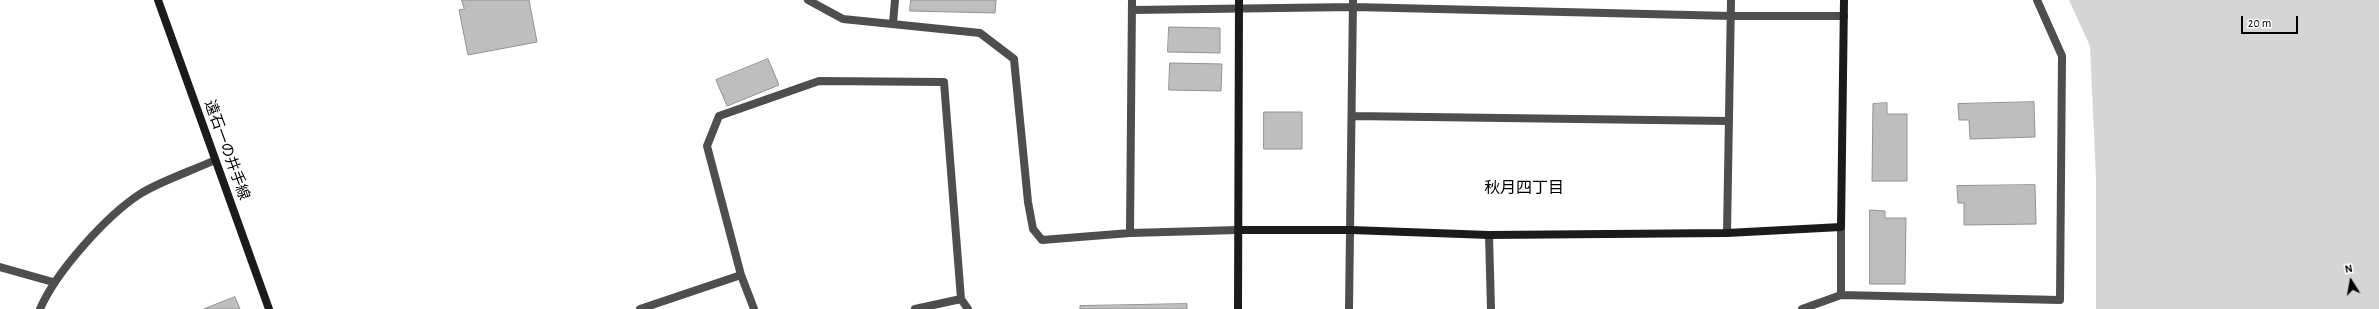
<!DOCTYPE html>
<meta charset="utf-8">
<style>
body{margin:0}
#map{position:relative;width:2379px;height:309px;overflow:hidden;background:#fff;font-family:"Alegreya Sans",sans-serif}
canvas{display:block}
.north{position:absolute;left:2331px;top:261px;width:40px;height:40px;-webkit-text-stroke:3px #fff;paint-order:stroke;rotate:349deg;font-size:11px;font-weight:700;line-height:16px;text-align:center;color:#000}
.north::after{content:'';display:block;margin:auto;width:14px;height:18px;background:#000;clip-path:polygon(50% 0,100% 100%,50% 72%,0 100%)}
.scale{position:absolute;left:2241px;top:16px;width:57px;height:18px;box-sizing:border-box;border:2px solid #000;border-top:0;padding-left:5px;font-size:12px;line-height:14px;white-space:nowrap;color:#000;-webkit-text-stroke:3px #fff;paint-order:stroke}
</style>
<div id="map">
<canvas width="2379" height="309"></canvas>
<div class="north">N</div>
<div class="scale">20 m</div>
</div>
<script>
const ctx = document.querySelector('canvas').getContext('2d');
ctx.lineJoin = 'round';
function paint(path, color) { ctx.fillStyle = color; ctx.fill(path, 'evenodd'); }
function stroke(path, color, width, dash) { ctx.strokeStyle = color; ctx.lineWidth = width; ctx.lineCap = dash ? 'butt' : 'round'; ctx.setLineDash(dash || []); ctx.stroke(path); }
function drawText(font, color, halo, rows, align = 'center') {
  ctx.font = font + ' "Alegreya Sans","Noto Sans JP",sans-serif'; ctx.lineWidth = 3.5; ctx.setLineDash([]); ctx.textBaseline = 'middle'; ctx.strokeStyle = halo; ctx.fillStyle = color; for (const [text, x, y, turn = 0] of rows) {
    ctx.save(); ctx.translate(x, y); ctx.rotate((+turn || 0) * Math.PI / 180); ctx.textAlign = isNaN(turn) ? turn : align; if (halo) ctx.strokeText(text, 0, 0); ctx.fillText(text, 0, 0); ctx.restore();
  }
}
const green = new Path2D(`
 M 2069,0 L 2379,0 L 2379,309 L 2096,309 L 2096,178 L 2090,46 Z`);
const building = new Path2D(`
 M 462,0 L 529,0 L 537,42 L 468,55 L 459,10 L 464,9 Z
 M 911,0 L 996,0 L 995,13 L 910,11 Z
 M 1169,27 L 1220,28 L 1220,53 L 1168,52 Z
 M 768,59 L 779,85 L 727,106 L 716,80 Z
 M 1170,63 L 1222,64 L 1221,91 L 1169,90 Z
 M 2034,102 L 2035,137 L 1970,139 L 1969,120 L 1959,120 L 1958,104 Z
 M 1887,103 L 1887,114 L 1907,114 L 1907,181 L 1872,181 L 1873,104 Z
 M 1264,112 L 1302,112 L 1302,149 L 1264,149 Z
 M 2035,185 L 2036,224 L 1964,225 L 1964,203 L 1958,203 L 1957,186 Z
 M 1870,210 L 1885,211 L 1885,218 L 1906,218 L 1905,284 L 1870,284 Z
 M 235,297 L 240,309 L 204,309 Z
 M 1187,304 L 1187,309 L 1080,309 L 1080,306 Z`);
const street = new Path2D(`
 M 808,0 L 843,19 L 980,33 L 1014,59 L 1028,202 L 1033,229 L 1042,240 L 1130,233 L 1238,230
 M 1132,10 L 1354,7 L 1731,16 L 1844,16
 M 893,23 L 895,0
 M 1352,116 L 1728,121
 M 1841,227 L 1841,295
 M 1130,233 L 1132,0
 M 1727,233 L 1731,0
 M 1489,235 L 1491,309
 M 0,267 L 53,282
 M 40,309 C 56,272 106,216 140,194 C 158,182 194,170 215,160
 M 640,309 L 741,275
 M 754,309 L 741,275 L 707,146 L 719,116 L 819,81 L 944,82 L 961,299 L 968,309
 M 915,309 L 961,299
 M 1349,309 L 1353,0
 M 1802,309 L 1841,295 L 2060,300 L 2062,56 L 2037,0`);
const secondary = new Path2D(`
 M 158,0 L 269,309
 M 1238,230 L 1351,230 L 1489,235 L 1727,233 L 1841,227 L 1844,0
 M 1238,309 L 1239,0`);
const streetNames = [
 ["遠石一の井手線",227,150,70]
];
const neighbourhoodNames = [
 ["秋月四丁目",1524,188]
];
paint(green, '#d5d5d5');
paint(building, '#bebebe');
stroke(building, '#929292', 1);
stroke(street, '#4e4e4e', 8);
stroke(secondary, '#1b1b1b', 8);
drawText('15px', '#000', '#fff', streetNames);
drawText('16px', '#000', '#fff', neighbourhoodNames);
</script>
